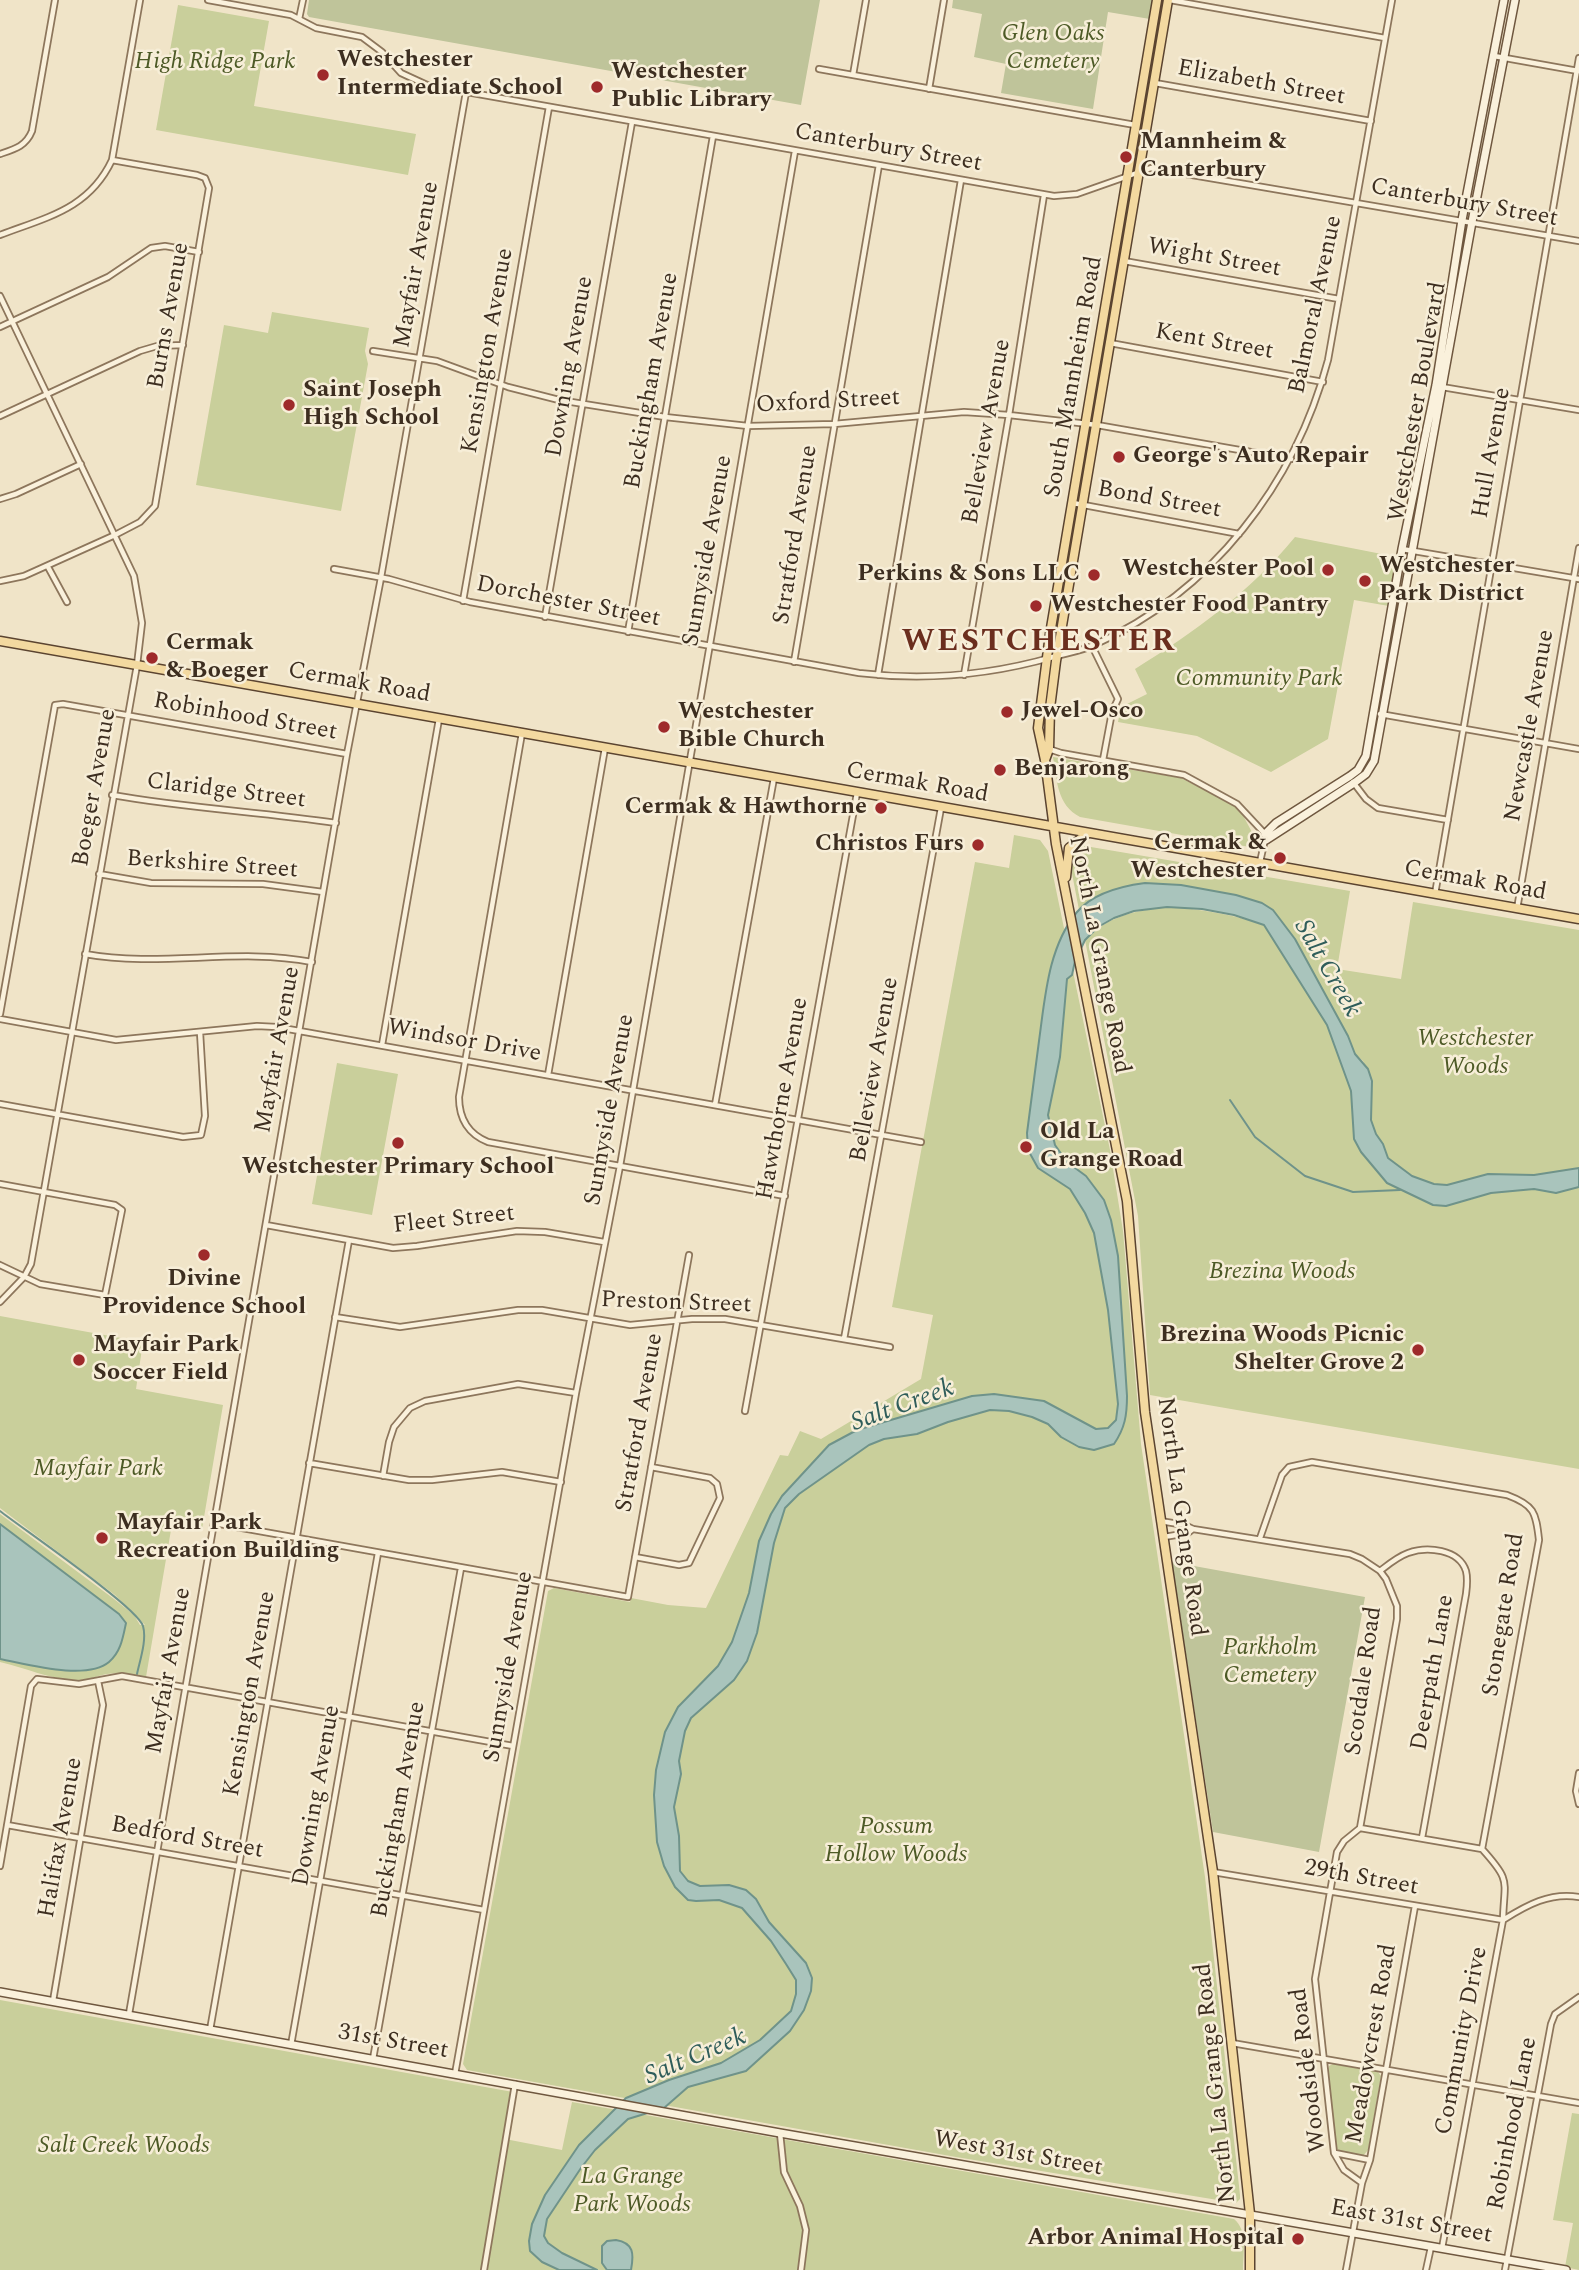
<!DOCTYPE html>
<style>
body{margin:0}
canvas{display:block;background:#f0e4c8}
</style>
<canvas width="1579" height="2270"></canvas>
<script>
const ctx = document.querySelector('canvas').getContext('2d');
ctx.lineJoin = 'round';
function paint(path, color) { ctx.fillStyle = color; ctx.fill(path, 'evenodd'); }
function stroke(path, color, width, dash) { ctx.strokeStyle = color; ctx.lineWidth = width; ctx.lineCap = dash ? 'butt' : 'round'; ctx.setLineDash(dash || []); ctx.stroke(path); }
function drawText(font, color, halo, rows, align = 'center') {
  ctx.font = font + ' Spectral,serif'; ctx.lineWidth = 5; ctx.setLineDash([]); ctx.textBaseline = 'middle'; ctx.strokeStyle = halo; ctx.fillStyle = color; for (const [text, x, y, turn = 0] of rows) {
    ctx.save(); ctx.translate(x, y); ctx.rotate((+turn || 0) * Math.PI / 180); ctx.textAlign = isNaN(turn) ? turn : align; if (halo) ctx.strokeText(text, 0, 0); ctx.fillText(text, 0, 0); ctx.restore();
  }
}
const green = new Path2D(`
 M 178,5 L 269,21 L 254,106 L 416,134 L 408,175 L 156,130 Z
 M 272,312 L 369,328 L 365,351 L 368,364 L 341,511 L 196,485 L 224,325 L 268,333 Z
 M 1295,537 L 1397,557 L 1389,606 L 1354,600 L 1328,739 L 1271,772 L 1197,736 L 1118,722 L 1121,707 L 1147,694 L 1135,669 C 1196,631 1249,593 1295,537 Z
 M 1053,757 L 1181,778 L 1239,808 L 1261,849 L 1080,817 C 1057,805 1057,781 1053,757 Z
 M 1014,835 L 1040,840 L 1048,851 L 1110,1150 L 1123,1231 L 1141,1444 L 1205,1877 L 1240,2195 L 1240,2199 L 1236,2203 L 956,2157 L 467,2070 L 463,2064 L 548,1591 L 554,1588 L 630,1602 L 631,1598 L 668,1605 L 706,1608 L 780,1455 L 788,1456 L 800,1431 L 821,1439 L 921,1379 L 933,1315 L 892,1307 L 975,862 L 1009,868 Z
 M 1085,846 L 1350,891 L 1337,969 L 1401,979 L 1413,902 L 1579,930 L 1579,1168 L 1534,1175 L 1488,1174 L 1447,1185 L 1434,1184 L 1412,1176 L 1388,1158 L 1383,1144 L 1376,1134 L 1371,1120 L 1372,1081 L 1363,1061 L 1355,1054 L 1348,1036 L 1295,939 L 1236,895 L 1181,885 L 1145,883 L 1100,896 L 1079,910 L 1070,863 L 1072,851 L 1077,847 Z
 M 1167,907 C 1201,909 1231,914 1264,925 L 1327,1025 L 1351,1091 L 1354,1139 L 1361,1152 L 1387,1183 L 1433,1205 L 1469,1200 L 1491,1193 L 1534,1189 L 1556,1193 L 1579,1187 L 1579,1469 L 1150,1395 L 1138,1216 L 1085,940 C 1108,916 1134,911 1167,907 Z
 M 337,1063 L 398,1074 L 372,1215 L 312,1204 Z
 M 0,1316 L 143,1342 L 136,1389 L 223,1405 L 202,1529 L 172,1524 L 146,1677 C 133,1675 121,1672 107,1674 C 96,1676 87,1681 75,1680 C 49,1679 26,1668 0,1662 L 0,1514 L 114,1599 L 134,1615 L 140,1625 L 145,1625 L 115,1595 L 0,1508 Z
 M 0,2000 L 513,2092 L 505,2139 L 562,2150 L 572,2102 L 1234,2219 C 1248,2230 1243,2254 1243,2270 L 0,2270 Z
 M 1333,2064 L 1378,2072 L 1381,2076 L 1368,2150 L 1363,2156 L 1340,2151 L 1336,2148 L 1328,2071 L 1329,2066 Z
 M 1572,2113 L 1579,2114 L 1579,2270 L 1565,2267 L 1573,2223 L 1553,2220 Z`);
const cemetery = new Path2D(`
 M 309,0 L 820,0 L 801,105 L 309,17 L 307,14 Z
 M 953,0 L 1153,0 L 1150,19 L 1108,12 L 1093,109 L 1001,93 L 1006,64 L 974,57 L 982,14 L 952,8 Z
 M 1172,1562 L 1365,1597 L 1319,1852 L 1213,1832 Z`);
const water = new Path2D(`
 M 1145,883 L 1181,885 L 1236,895 L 1262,903 L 1273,910 L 1295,939 L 1348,1036 L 1355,1054 L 1368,1069 L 1372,1081 L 1371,1120 L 1376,1134 L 1383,1144 L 1388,1158 L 1412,1176 L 1434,1184 L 1447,1185 L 1488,1174 L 1534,1175 L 1579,1168 L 1579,1187 L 1556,1193 L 1534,1189 L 1491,1193 L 1446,1206 L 1433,1205 L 1387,1183 L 1361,1152 L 1354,1139 L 1351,1091 L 1327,1025 L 1264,925 L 1234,915 L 1202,909 L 1167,907 L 1134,911 L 1114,918 L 1098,927 L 1085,940 L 1075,961 L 1072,975 L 1067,979 L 1060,1057 L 1048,1115 L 1055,1145 L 1067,1162 L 1086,1176 L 1104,1200 L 1111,1220 L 1118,1256 L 1127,1396 C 1127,1415 1125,1428 1114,1444 L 1094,1450 L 1079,1447 L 1061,1437 L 1048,1424 L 1032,1417 L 1009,1411 L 990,1410 L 948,1422 L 917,1434 L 884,1439 L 869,1445 L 799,1494 L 785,1508 L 774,1543 L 757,1633 L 747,1661 L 734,1680 L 691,1718 L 685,1731 L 679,1761 L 681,1774 L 674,1807 L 679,1836 L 680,1871 L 688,1881 L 700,1886 L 729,1885 L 746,1890 L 756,1899 L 769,1922 L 806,1963 L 812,1978 L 811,1991 L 804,2010 L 790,2031 L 746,2071 L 688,2087 L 664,2108 L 628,2119 L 595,2150 L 581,2168 L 547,2219 L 544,2236 L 548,2243 L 562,2253 L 597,2270 L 559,2270 L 542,2262 L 530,2251 L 529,2241 L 532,2224 L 545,2195 L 579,2145 L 626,2098 L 669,2080 L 721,2063 L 760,2040 L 791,2011 L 796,1994 L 796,1980 L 786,1964 L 771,1941 L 742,1908 L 719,1900 L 696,1901 L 688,1900 L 675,1887 L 664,1866 L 657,1842 L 654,1795 L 656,1770 L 665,1732 L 678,1707 L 718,1666 L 732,1642 L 749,1593 L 759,1541 L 771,1514 L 782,1496 L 829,1445 L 857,1430 L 972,1396 L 994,1394 L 1044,1401 L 1096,1429 L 1108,1428 L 1116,1420 L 1118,1404 L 1108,1310 L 1094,1233 L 1085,1213 L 1070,1189 L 1038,1168 L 1028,1150 L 1027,1133 C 1031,1102 1035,1072 1039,1041 C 1045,998 1048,947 1077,912 C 1093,893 1122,886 1145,883 Z
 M 0,1524 L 119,1614 L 126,1623 C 123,1637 121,1652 109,1662 C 86,1681 27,1664 0,1659 Z
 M 616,2240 C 634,2243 634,2254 631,2270 L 607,2270 L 602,2263 L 602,2246 L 607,2241 Z`);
const stream = new Path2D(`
 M 1230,1100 L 1255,1137 L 1305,1176 L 1353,1192 L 1400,1190
 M 0,1511 C 23,1529 137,1607 143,1626 C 147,1640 140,1660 137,1674`);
const street = new Path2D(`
 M 208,0 L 291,15 L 316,28 L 362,37 L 382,52 L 401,73 L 427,85 L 1037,193 L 1054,196 L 1077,194 L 1151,168 L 1579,241
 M 1170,0 L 1385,38
 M 299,19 L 303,0
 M 1494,56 L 1578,71
 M 819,69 L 1135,125
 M 853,75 L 866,0
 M 1155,83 L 1371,121
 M 929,89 L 944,0
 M 0,154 C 15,149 26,146 32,131 L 55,0
 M 0,235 C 47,217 89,209 112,160 L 140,0
 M 1124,261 L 1339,299
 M 0,296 L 134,576 L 142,623 L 137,665 L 31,1264 L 24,1277 L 0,1302
 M 0,327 L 108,277 L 151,248 L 165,246 L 199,252
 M 1110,343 L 1323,382
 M 373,351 L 437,361 L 508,387 L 559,400 L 665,417 L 748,426 L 834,424 L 964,412 L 1009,415 L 1097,425 L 1291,459
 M 1442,387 L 1579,410
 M 0,416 L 140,351 L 157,346 L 183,345
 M 0,499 L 16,494 L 81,464
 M 1073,503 L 1239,534
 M 1402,549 L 1579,579
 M 48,567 L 67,602
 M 334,569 L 389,579 L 470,602 L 859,673 C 925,681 990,675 1053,657 C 1067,653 1081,651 1094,645 C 1212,592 1295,484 1328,360 L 1392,0
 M 0,581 L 24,576 L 115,535 L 140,522 L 155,506 L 209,188 L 205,178 L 197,175 L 112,160
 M 463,601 L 549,107
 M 545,617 L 632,122
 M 628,632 L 713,136
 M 1092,646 L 1118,699 L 1112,712 L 1103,760
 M 794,662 L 879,165
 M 878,675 L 961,180
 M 964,675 L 1009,415 L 1044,195
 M 1380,714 L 1579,749
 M 522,733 L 459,1097 C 459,1118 468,1134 488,1142 L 785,1196
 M 1049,749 L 1061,753 L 1184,775 L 1237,804 L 1266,835 L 1260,862
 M 1353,782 L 1366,799 L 1378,808 L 1448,820
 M 112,795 C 186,808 262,812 336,823
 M 99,874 L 151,883 L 263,884 L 323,892
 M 1435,894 L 1579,58
 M 1517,909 L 1579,548
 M 85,954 C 161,968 237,947 312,962
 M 0,1014 L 55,705 L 63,704 L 347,754
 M 0,1019 L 116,1040 L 257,1026 L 277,1027 L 921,1142
 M 382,1045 L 439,719
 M 548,1075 L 605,748
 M 0,1104 L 183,1137 L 201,1135 L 205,1116 L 200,1032
 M 715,1105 L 774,778
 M 0,1184 L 115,1205 L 122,1210 L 105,1295 L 40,1284 L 0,1265
 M 266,1225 L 393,1248 L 417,1246 L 517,1231 L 545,1232 L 604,1242
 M 335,1317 L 400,1327 L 518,1310 L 542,1310 L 630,1325 L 692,1319 L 725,1319 L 890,1347
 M 844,1339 L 941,808
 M 745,1411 L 857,793
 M 309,1463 L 409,1480 L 432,1480 L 502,1472 L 561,1482
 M 383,1476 L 389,1442 L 394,1427 L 410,1408 L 425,1401 L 518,1384 L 576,1393
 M 1160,1521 L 1185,1525 L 1193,1529 L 1350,1554 L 1362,1559 L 1380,1571 L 1386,1579 L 1397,1606 L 1397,1619 L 1360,1828 L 1482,1849
 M 214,1523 L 628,1597 L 689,1255
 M 1164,1537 L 1188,1533 L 1193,1529
 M 635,1557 L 679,1565 L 689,1563 L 720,1498 L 717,1484 L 710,1478 L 651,1467
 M 1380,1571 C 1389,1564 1397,1557 1408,1553 C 1427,1546 1459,1549 1466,1571 C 1468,1579 1467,1586 1466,1594 L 1422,1838
 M 1579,1773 L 1576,1791 L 1579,1804
 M 7,1825 L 484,1910
 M 1360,1828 L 1344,1841 L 1337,1852 L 1315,1979 L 1334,2153 L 1344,2170 L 1362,2183
 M 0,1866 L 31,1686 L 37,1679 L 79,1684 L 122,1676 L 513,1746
 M 1213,1872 L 1503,1920 C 1504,1880 1512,1882 1482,1849 L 1539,1540 C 1536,1512 1534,1505 1507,1495 L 1312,1462 L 1289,1467 L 1282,1475 L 1260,1538
 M 53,2001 L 103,1705 L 98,1681
 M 129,2014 L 347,754 L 380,583 L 466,92
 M 210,2030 L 349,1240
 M 1232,2043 L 1579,2103
 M 291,2045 L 378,1553
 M 373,2059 L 461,1568
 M 455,2074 L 576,1393 L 620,1166 L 795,151
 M 780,2133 L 784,2172 L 800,2206 L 806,2230 L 801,2270
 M 1335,2153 L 1370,2160
 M 1442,2248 L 1503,1920 C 1527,1905 1550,1892 1579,1897
 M 484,2270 L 515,2084
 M 1346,2270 L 1362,2183 L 1370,2160 L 1415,1906
 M 1426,2270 L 1431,2247
 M 1505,2270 L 1551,2024 L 1555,2014 L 1579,1997`);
const secondary = new Path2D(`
 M 1265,834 L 1276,823 L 1350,776 L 1358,770 L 1366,756 L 1402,549 L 1436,385 L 1462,220 L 1504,0
 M 1266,840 L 1354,783 L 1366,774 L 1374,761 L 1472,222 L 1515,0
 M 0,1992 L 780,2133 L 1566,2270`);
const primary = new Path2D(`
 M 1157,0 L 1050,634 L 1038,728 L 1045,760 L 1056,844 L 1127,1201 L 1145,1412 L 1213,1872 L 1250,2214 L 1250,2270
 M 0,641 L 1579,919
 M 1045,760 L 1049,749 L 1050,708 L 1056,661 L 1168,0
 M 1066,877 L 1069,848 L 1088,833`);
const markers = [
 [323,75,7,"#9e2a2b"],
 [597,87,7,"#9e2a2b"],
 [1126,157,7,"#9e2a2b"],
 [289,405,7,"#9e2a2b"],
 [1119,457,7,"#9e2a2b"],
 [1328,570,7,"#9e2a2b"],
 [1094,575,7,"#9e2a2b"],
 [1365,581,7,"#9e2a2b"],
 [1036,606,7,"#9e2a2b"],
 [152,658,7,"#9e2a2b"],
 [1007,712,7,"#9e2a2b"],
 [664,727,7,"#9e2a2b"],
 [1000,770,7,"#9e2a2b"],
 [881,808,7,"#9e2a2b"],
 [978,845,7,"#9e2a2b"],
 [1280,858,7,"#9e2a2b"],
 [398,1143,7,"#9e2a2b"],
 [1026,1147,7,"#9e2a2b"],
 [204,1255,7,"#9e2a2b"],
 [1418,1350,7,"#9e2a2b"],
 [79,1360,7,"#9e2a2b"],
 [102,1538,7,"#9e2a2b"],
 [1298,2239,7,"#9e2a2b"]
];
const parkNames = [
 ["Glen Oaks",1053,35],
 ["Cemetery",1053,63],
 ["High Ridge Park",215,63],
 ["Community Park",1259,680],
 ["Westchester",1475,1040],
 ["Woods",1475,1068],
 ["Brezina Woods",1282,1273],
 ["Mayfair Park",98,1470],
 ["Parkholm",1270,1649],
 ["Cemetery",1270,1677],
 ["Possum",896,1828],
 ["Hollow Woods",896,1856],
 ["Salt Creek Woods",124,2147],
 ["La Grange",632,2178],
 ["Park Woods",632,2206]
];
const poiNames = [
 ["Westchester",337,61],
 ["Intermediate School",337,89],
 ["Westchester",611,73],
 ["Public Library",611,101],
 ["Mannheim &",1140,143],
 ["Canterbury",1140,171],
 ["Saint Joseph",303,391],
 ["High School",303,419],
 ["George's Auto Repair",1133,457],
 ["Westchester",1379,567],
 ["Park District",1379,595],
 ["Westchester Pool",1314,570,"right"],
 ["Perkins & Sons LLC",1080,575,"right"],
 ["Westchester Food Pantry",1050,606],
 ["Cermak",166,644],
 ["& Boeger",166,672],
 ["Jewel-Osco",1021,712],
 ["Westchester",678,713],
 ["Bible Church",678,741],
 ["Benjarong",1014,770],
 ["Cermak & Hawthorne",867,808,"right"],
 ["Cermak &",1266,844,"right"],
 ["Westchester",1266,872,"right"],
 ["Christos Furs",964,845,"right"],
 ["Old La",1040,1133],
 ["Grange Road",1040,1161],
 ["Westchester Primary School",398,1168,"center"],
 ["Divine",204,1280,"center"],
 ["Providence School",204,1308,"center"],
 ["Brezina Woods Picnic",1404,1336,"right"],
 ["Shelter Grove 2",1404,1364,"right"],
 ["Mayfair Park",93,1346],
 ["Soccer Field",93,1374],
 ["Mayfair Park",116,1524],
 ["Recreation Building",116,1552],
 ["Arbor Animal Hospital",1284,2239,"right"]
];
const streetNames = [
 ["Elizabeth Street",1261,84,10],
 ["Canterbury Street",888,149,10],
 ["Canterbury Street",1464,204,10],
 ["Wight Street",1214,259,10],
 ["Mayfair Avenue",418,265,-80],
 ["Balmoral Avenue",1317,305,-78],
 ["Burns Avenue",170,316,-80],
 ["Kent Street",1214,343,10],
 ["Kensington Avenue",489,351,-80],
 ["Downing Avenue",571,367,-80],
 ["South Mannheim Road",1075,377,-80],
 ["Buckingham Avenue",653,381,-80],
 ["Westchester Boulevard",1419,402,-80],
 ["Oxford Street",828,403,-3],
 ["Belleview Avenue",988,432,-80],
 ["Hull Avenue",1493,453,-80],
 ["Bond Street",1159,501,10],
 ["Stratford Avenue",797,535,-81],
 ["Sunnyside Avenue",709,551,-80],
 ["Dorchester Street",568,603,11],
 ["Cermak Road",359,684,10],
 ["Robinhood Street",245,718,10],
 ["Newcastle Avenue",1531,726,-80],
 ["Cermak Road",917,784,10],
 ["Boeger Avenue",96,788,-80],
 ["Claridge Street",226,792,7],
 ["Berkshire Street",212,866,4],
 ["Cermak Road",1475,882,10],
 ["North La Grange Road",1098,955,79],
 ["Windsor Drive",464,1042,10],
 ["Mayfair Avenue",279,1050,-80],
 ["Belleview Avenue",876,1070,-80],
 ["Hawthorne Avenue",784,1099,-80],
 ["Sunnyside Avenue",611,1110,-80],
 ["Fleet Street",454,1221,-6],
 ["Preston Street",676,1304,2],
 ["Stratford Avenue",641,1423,-80],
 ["North La Grange Road",1180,1517,82],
 ["Stonegate Road",1505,1615,-81],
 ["Sunnyside Avenue",510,1667,-80],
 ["Mayfair Avenue",170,1671,-80],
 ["Deerpath Lane",1434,1673,-80],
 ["Scotdale Road",1365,1681,-82],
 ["Kensington Avenue",251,1694,-80],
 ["Downing Avenue",318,1796,-80],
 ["Buckingham Avenue",400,1810,-80],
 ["Halifax Avenue",62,1838,-80],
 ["Bedford Street",187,1839,10],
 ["29th Street",1361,1879,10],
 ["Community Drive",1463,2041,-79],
 ["31st Street",393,2043,10],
 ["Meadowcrest Road",1373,2044,-80],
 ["Woodside Road",1310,2070,-97],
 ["North La Grange Road",1217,2083,-96],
 ["Robinhood Lane",1514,2124,-79],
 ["West 31st Street",1018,2155,10],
 ["East 31st Street",1411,2223,10]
];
const waterNames = [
 ["Salt Creek",1326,969,60],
 ["Salt Creek",903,1407,-20],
 ["Salt Creek",696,2058,-23]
];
const districtNames = [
 ["WESTCHESTER",1039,644]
];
paint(green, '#c9cf9b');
paint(cemetery, '#bfc49a');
paint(water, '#a9c4bc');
stroke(water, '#6f938a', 2);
stroke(stream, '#6f938a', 2);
stroke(street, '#8d765c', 8);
stroke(secondary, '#6f573f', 10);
stroke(primary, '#5b4430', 11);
stroke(street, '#faf1dc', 4.5);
stroke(secondary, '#faf1dc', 7);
stroke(primary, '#f3d9a0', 8);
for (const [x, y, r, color] of markers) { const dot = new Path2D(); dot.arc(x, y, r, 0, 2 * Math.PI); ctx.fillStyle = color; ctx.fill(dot); stroke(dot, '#f7eed8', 2.5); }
drawText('italic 24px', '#4d5a26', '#f7eed8', parkNames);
drawText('bold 24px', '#3d2e20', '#f7eed8', poiNames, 'left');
drawText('24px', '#3d2e20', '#f7eed8', streetNames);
drawText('italic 26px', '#2f5d5a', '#f7eed8', waterNames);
ctx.letterSpacing = '2px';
drawText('bold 32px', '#6b2e1e', '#f7eed8', districtNames);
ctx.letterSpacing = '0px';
</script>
